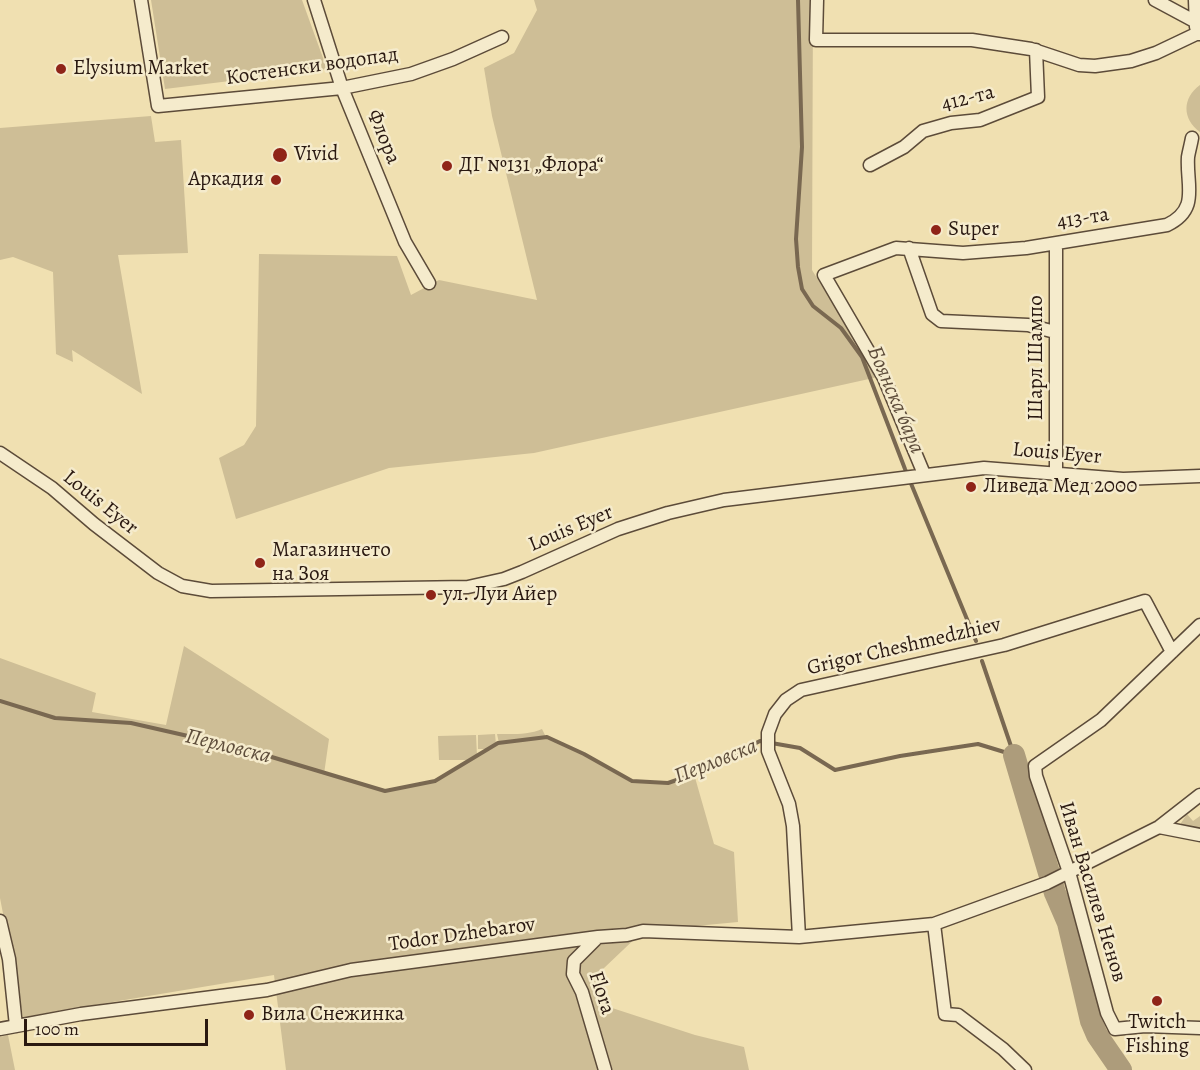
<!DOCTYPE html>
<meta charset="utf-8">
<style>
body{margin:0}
#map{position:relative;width:1200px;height:1070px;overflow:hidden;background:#f0e0b1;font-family:Alegreya,serif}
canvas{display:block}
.scale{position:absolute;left:24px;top:1019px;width:184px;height:27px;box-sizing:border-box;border:3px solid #2a1911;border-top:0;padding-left:8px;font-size:18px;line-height:21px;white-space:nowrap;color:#2a1911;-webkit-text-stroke:4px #f5ebcc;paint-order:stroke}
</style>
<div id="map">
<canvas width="1200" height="1070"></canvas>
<div class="scale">100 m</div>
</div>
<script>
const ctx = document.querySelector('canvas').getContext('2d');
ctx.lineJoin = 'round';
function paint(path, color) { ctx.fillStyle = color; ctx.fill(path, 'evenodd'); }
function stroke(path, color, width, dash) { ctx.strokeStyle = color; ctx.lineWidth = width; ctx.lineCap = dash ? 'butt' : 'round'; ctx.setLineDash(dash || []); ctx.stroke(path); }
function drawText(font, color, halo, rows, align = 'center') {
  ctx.font = font + ' Alegreya,serif'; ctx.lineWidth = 5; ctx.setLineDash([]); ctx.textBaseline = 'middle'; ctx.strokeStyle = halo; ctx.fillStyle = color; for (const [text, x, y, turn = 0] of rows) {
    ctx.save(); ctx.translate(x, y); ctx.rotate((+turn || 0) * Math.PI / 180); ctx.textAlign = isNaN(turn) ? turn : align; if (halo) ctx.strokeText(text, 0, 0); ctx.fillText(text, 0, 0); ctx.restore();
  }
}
const green = new Path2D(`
 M 151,0 L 302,0 L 327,69 L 165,89 Z
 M 534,0 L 813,0 L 812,270 L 878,377 L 534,453 L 389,468 L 236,519 L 219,458 L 244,445 L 256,426 L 259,254 L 397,256 L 411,295 L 439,280 L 537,300 L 492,116 L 484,68 L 514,53 L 537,10 Z
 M 1200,85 L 1200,132 C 1182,119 1182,98 1200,85 Z
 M 151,116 L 155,142 L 181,140 L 188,253 L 118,255 L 142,394 L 72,350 L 73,362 L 56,354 L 53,272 L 13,257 L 0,260 L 0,128 Z
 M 184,646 L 329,739 L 324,774 L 385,791 L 435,781 L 471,760 L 439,760 L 438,736 L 476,735 L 477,756 L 487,749 L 478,749 L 478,735 L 495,734 L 496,744 L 499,743 L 497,734 C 512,734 529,735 542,729 L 546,737 L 584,754 L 632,781 L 668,783 L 694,774 L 714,844 L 734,852 L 738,922 L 643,931 L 603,969 L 606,1006 L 695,1035 L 744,1047 L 749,1070 L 286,1070 L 274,975 L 23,1017 L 0,898 L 0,658 L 96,693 L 92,712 L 166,725 Z
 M 1187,814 L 1193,821 L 1200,816 L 1200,832 L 1181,827 L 1181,823 Z
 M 8,1035 L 15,1070 L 0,1070 L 0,1037 Z`);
const stream = new Path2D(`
 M 798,0 L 802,147 L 796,239 L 798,267 L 802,289 L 813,306 L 841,328 L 862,357 L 905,469 L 976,641
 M 982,661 L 1014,755
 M 0,701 L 55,718 L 131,723 L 245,749 L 385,791 L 435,781 L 498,743 L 547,737 L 584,754 L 632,781 L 668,783 L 694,774 L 760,741 L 800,748 L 835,770 L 900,756 L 978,744 L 1014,755`);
const river = new Path2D(`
 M 1014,755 L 1055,893 L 1068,923 L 1091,1021 L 1097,1035 L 1121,1070`);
const street = new Path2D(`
 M 141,0 L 158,106 L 342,88 L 411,74 L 453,59 L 502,37
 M 314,0 L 342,88 L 405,242 L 429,283
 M 817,0 L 816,40 L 972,40 L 1031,49 L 1079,65 L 1095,66 L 1131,61 L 1156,53 L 1196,34 L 1200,34
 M 1155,0 L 1196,22
 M 1195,0 L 1196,27
 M 870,165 L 904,147 L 923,131 L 951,123 L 980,120 L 1038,97 L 1036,50
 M 909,248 L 932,314 L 941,321 L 1028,325 L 1055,332
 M 0,453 L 52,488 L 94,524 L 158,573 L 182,586 L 211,591 L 468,587 L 504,579 L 522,572 L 618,529 L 668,513 L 724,500 L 984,468 L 1123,479 L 1200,476
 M 1056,473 L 1056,243
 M 924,474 L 884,378 L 824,275 L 896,248 L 963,253 L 1026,248 L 1167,225 C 1200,209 1186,185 1188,157 C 1189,151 1191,144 1192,138
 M 1200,625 L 1101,720 L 1035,766 L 1036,776 L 1069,872 L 1107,1013 L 1115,1029 L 1145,1026 L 1200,1028
 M 1159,827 L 1200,835
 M 0,921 L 9,959 L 16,1026
 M 934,924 L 945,1014 L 958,1015 L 1003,1049 L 1025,1070
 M 598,937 L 574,961 L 573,974 L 582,992 L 605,1070
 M 799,937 L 793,826 L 789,804 L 768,751 L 768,733 L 775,714 L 786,700 L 801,690 L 1004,645 L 1145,601 L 1172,652
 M 0,1029 L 81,1014 L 267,990 L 351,970 L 598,937 L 627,935 L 643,931 L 799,937 L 934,924 L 1047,883 L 1159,827 L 1200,795`);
const markers = [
 [61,69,6,"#8f2418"],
 [280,155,8,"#8f2418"],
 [447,166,6,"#8f2418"],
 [276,180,6,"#8f2418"],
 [936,230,6,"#8f2418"],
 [971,487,6,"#8f2418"],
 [260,563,6,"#8f2418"],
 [431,595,6,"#8f2418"],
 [1157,1001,6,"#8f2418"],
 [249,1015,6,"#8f2418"]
];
const streetNames = [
 ["Костенски водопад",312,67,-8],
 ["412-та",968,99,-14],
 ["Флора",383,137,68],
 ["413-та",1083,219,-9],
 ["Шарл Шампо",1037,358,-90],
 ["Louis Eyer",1057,454,5],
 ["Louis Eyer",100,503,39],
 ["Louis Eyer",571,529,-23],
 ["Grigor Cheshmedzhiev",904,647,-13],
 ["Иван Василев Ненов",1092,892,73],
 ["Todor Dzhebarov",462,935,-8],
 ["Flora",601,993,72]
];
const poiNames = [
 ["Elysium Market",73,69],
 ["Vivid",294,155],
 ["ДГ №131 „Флора“",459,166],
 ["Аркадия",264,180,"right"],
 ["Super",948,230],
 ["Ливеда Мед 2000",983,487],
 ["Магазинчето",272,551],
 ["на Зоя",272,575],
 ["ул. Луи Айер",443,595],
 ["Вила Снежинка",261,1015],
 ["Twitch",1157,1023,"center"],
 ["Fishing",1157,1047,"center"]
];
const waterNames = [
 ["Боянска бара",895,400,67],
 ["Перловска",228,747,14],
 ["Перловска",716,762,-22]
];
paint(green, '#cebe96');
stroke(stream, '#796851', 4);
stroke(river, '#ad9c7b', 22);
stroke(street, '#5c4b39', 15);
stroke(street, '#f5ebcc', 12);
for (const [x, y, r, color] of markers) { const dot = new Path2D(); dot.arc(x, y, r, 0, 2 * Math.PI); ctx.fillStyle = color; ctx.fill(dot); stroke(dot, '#f5ebcc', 2); }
drawText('21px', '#2a1911', '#f5ebcc', streetNames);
drawText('21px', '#2a1911', '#f5ebcc', poiNames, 'left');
drawText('italic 22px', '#5e4d3b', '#f5ebcc', waterNames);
</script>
